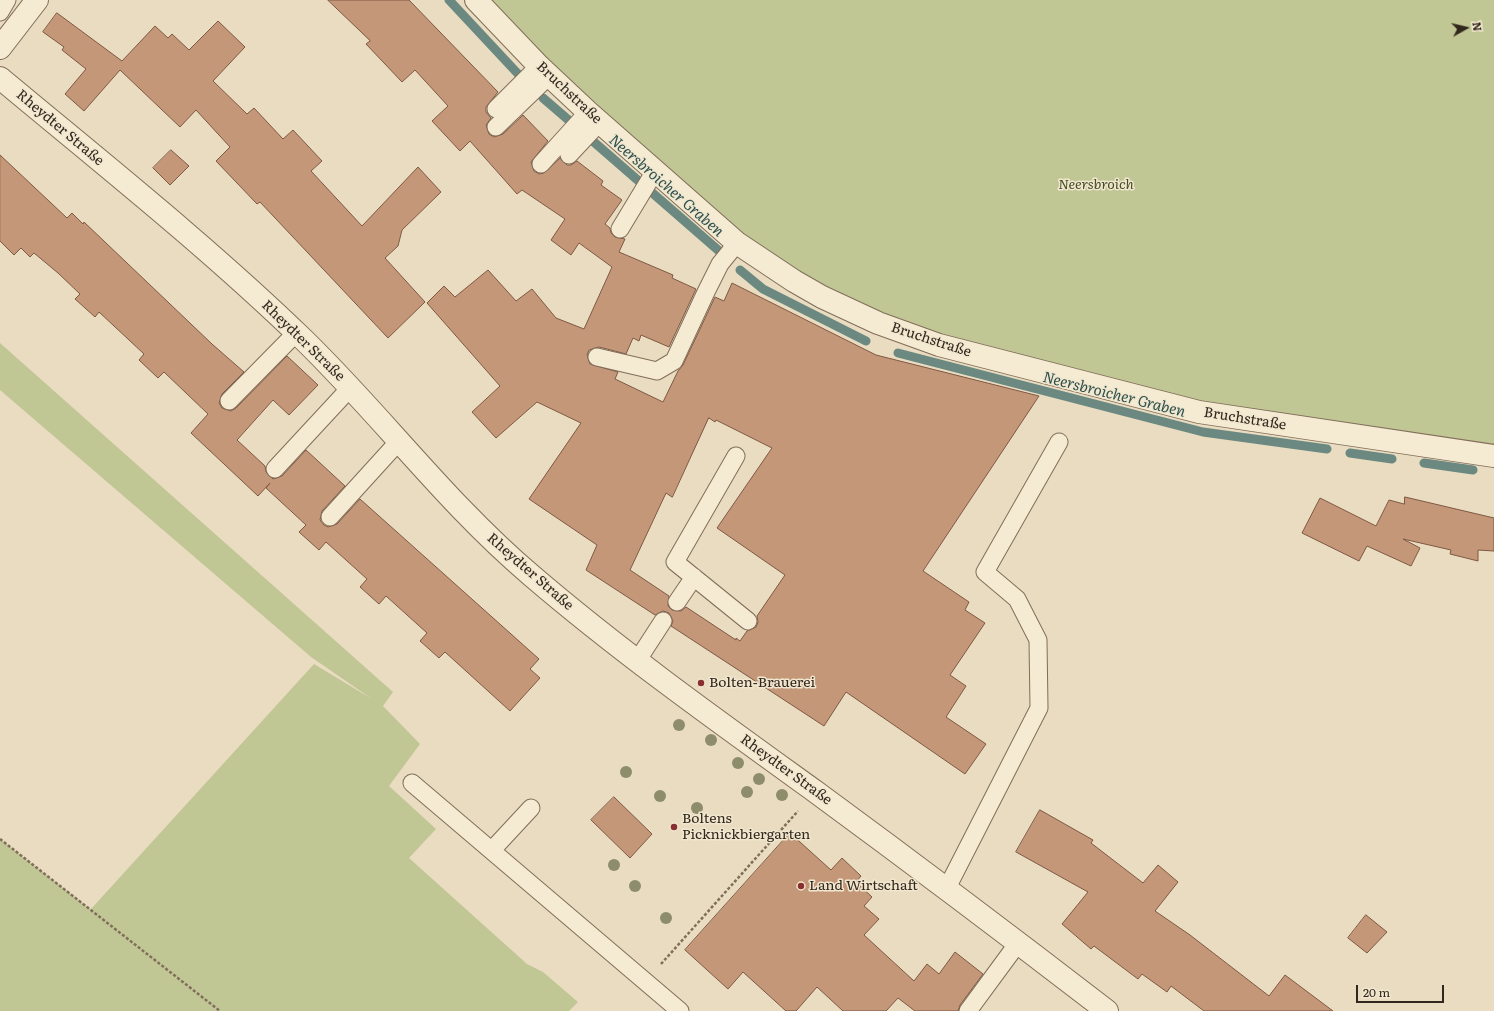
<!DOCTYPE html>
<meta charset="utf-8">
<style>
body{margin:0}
#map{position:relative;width:1494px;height:1011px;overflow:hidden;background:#e9dcc0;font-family:Literata,serif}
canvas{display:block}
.north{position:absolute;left:1446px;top:8px;width:40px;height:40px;-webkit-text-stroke:3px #f1e7cf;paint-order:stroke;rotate:82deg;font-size:11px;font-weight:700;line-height:16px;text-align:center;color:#32271d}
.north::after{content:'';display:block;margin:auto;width:14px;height:18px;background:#32271d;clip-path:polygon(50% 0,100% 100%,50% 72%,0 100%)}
.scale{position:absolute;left:1356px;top:985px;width:88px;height:18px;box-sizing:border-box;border:2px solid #32271d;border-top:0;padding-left:5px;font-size:12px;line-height:14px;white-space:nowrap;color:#32271d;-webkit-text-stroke:3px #f1e7cf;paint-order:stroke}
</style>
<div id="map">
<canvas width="1494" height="1011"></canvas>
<div class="north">N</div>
<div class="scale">20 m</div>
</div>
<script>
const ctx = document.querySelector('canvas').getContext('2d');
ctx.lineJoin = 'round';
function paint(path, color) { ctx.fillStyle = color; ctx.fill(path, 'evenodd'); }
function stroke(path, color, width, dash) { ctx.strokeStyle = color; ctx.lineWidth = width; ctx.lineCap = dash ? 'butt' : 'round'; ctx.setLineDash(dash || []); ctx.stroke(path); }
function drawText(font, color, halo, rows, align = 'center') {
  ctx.font = font + ' Literata,serif'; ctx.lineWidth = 3; ctx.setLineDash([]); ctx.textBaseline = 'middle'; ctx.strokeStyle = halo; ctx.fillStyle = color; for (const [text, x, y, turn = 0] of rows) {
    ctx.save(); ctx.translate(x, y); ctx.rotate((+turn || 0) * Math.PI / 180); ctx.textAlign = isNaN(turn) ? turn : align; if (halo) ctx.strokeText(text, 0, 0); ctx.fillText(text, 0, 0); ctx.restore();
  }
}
const green = new Path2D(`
 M 488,0 L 1494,0 L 1494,447 L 1208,406 L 890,320 L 778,265 L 587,101 Z
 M 0,343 L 393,692 L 383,706 L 420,744 L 389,786 L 436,829 L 409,858 L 527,964 L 543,972 L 578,1002 L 569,1011 L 0,1011 L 0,839 L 94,912 L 91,909 L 314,664 L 372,699 L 311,657 L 0,390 Z`);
const stream = new Path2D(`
 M 449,0 L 520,76
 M 543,98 L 572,123
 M 587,136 L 726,257
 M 740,270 L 763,289 L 866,341
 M 898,353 L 1203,432 L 1327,449
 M 1350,453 L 1392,459
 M 1424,463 L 1473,470`);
const building = new Path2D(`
 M 328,0 L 409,0 L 498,92 L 486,107 L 486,112 L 491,118 L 486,125 L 489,134 L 494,137 L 503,134 L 523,115 L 548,141 L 531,162 L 534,171 L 539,174 L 544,173 L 560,158 L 567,165 L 571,165 L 577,161 L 603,181 L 601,185 L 622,200 L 605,224 L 610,228 L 611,233 L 615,237 L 625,239 L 619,252 L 673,275 L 672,278 L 696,289 L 669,347 L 641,335 L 639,341 L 633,338 L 626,354 L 599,347 L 589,350 L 587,355 L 590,364 L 618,372 L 615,379 L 663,402 L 678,371 L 683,365 L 715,297 L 724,301 L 732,283 L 876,355 L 1039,396 L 923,571 L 969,602 L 965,610 L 985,623 L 950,675 L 966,686 L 946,717 L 986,744 L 965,774 L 846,692 L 824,726 L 671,626 L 673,621 L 669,613 L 663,611 L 655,615 L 586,570 L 597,545 L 529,499 L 581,423 L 537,402 L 496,438 L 472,412 L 500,386 L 427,303 L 444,286 L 455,297 L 488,270 L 516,301 L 532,289 L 556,318 L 584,329 L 612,267 L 579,243 L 571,255 L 551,240 L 565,219 L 522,190 L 517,194 L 470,141 L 460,151 L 432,121 L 448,106 L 415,70 L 402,82 L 366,44 L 370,41 ZM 709,418 L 715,422 L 716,420 L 772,448 L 717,528 L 785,575 L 757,616 L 758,622 L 756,627 L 747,631 L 740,641 L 736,638 L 736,640 L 686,607 L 681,611 L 672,610 L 668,606 L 669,596 L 630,570 L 666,493 L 672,497 Z
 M 57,13 L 122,61 L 155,26 L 168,38 L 172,34 L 189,50 L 218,21 L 245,47 L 213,81 L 247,114 L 254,108 L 283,139 L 293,130 L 322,161 L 311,171 L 362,226 L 418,167 L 441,192 L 402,230 L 398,246 L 385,258 L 425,302 L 388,338 L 260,202 L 257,204 L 216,161 L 230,147 L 196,110 L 180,127 L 120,70 L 84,111 L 65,94 L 86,69 L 62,50 L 64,47 L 43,32 Z
 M 171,150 L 189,166 L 170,185 L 153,168 Z
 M 0,155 L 67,218 L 72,213 L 83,224 L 84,222 L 212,344 L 244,372 L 222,394 L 219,403 L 222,408 L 231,411 L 236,408 L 287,356 L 318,385 L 289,415 L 273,400 L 237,440 L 265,466 L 266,472 L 273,479 L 282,476 L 306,450 L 345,486 L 322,511 L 320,520 L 324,525 L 328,527 L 337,524 L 360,499 L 539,659 L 530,669 L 540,678 L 510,711 L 445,652 L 439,658 L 429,649 L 420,641 L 427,633 L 386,596 L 379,604 L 360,587 L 367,579 L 326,542 L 319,550 L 299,532 L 306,525 L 266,488 L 270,483 L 258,496 L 191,433 L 208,414 L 164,372 L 158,378 L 139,360 L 144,354 L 99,312 L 95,317 L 75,299 L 80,294 L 58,273 L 34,253 L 30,257 L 21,248 L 14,255 L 0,241 Z
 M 1405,497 L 1494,518 L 1494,551 L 1478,550 L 1478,561 L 1450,554 L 1451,550 L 1403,539 L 1420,548 L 1411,566 L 1367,546 L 1359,561 L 1302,533 L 1320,498 L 1376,526 L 1389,500 L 1404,504 Z
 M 614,797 L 652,834 L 630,858 L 591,820 Z
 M 1040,810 L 1093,840 L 1091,843 L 1143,883 L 1158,865 L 1178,882 L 1155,911 L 1190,935 L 1269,996 L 1285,975 L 1333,1011 L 1204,1011 L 1171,986 L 1167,992 L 1142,974 L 1138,979 L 1094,946 L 1091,949 L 1062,924 L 1088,892 L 1016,852 Z
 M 790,833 L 831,870 L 842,858 L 861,876 L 856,882 L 872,897 L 864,906 L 879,919 L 864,935 L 914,981 L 927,964 L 939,974 L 955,952 L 983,974 L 960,1005 L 958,1011 L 915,1011 L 898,998 L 886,1011 L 843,1011 L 817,987 L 796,1011 L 786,1011 L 743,972 L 728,989 L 685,950 Z
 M 1366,915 L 1387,932 L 1367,953 L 1348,938 Z`);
const path = new Path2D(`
 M 0,839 L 220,1011
 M 661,964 L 798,811`);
const service = new Path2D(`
 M 0,12 L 7,0
 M 496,109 L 539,66
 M 496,127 L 550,75
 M 569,155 L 600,122
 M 541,164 L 588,112
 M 620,229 L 655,171
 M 597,357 L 657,371 L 674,361 L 706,292 L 720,264 L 737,243
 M 229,401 L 296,333
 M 736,456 L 675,562 L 748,621
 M 275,469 L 351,387
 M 330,517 L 400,440
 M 677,602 L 694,577
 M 637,661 L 663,621
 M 412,783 L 680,1011
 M 492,850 L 531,808
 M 947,888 L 1039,708 L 1038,640 L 1017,599 L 985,572 L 1059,442
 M 968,1011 L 1018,943`);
const minor = new Path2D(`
 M 476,0 L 539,66 L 588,112 L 737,243 L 794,281 L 822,297 L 878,323 L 939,345 L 1199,412 L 1494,456
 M 0,48 L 37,0
 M 0,78 C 102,163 208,247 304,340 C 382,416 448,505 532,576 C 622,653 719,722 816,792 C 914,864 1011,937 1107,1011`);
const trees = [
 [679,725],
 [711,740],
 [738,763],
 [626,772],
 [759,779],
 [747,792],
 [782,795],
 [660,796],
 [697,808],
 [614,865],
 [635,886],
 [666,918]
];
const markers = [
 [701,683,4,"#8a2f31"],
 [674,827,4,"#8a2f31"],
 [801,886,4,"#8a2f31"]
];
const streetNames = [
 ["Bruchstraße",569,93,43],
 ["Rheydter Straße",60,128,40],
 ["Bruchstraße",931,340,18],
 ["Rheydter Straße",303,341,44],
 ["Bruchstraße",1245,419,9],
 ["Rheydter Straße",530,572,41],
 ["Rheydter Straße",786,770,36]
];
const parkNames = [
 ["Neersbroich",1096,185]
];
const poiNames = [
 ["Bolten-Brauerei",709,683],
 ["Boltens",682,819],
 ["Picknickbiergarten",682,835],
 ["Land Wirtschaft",809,886]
];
const waterNames = [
 ["Neersbroicher Graben",666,186,41],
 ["Neersbroicher Graben",1114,395,14]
];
paint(green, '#c1c695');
stroke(stream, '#6b8981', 9);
paint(building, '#c49779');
stroke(building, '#7e5842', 1);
stroke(service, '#816e5a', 19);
stroke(minor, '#816e5a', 24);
stroke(path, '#816e5a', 2.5, [3, 2]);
stroke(service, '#f5ead2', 17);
stroke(minor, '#f5ead2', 22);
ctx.fillStyle = '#8e8d6b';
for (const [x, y] of trees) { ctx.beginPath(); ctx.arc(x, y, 6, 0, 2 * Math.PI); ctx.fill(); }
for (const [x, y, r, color] of markers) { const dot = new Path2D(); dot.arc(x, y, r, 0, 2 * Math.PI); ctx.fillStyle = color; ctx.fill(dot); stroke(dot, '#f1e7cf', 1.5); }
drawText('14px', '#32271d', '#f1e7cf', streetNames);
drawText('italic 14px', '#434c25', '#f1e7cf', parkNames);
drawText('14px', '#32271d', '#f1e7cf', poiNames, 'left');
drawText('italic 15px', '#2d504d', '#f1e7cf', waterNames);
</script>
